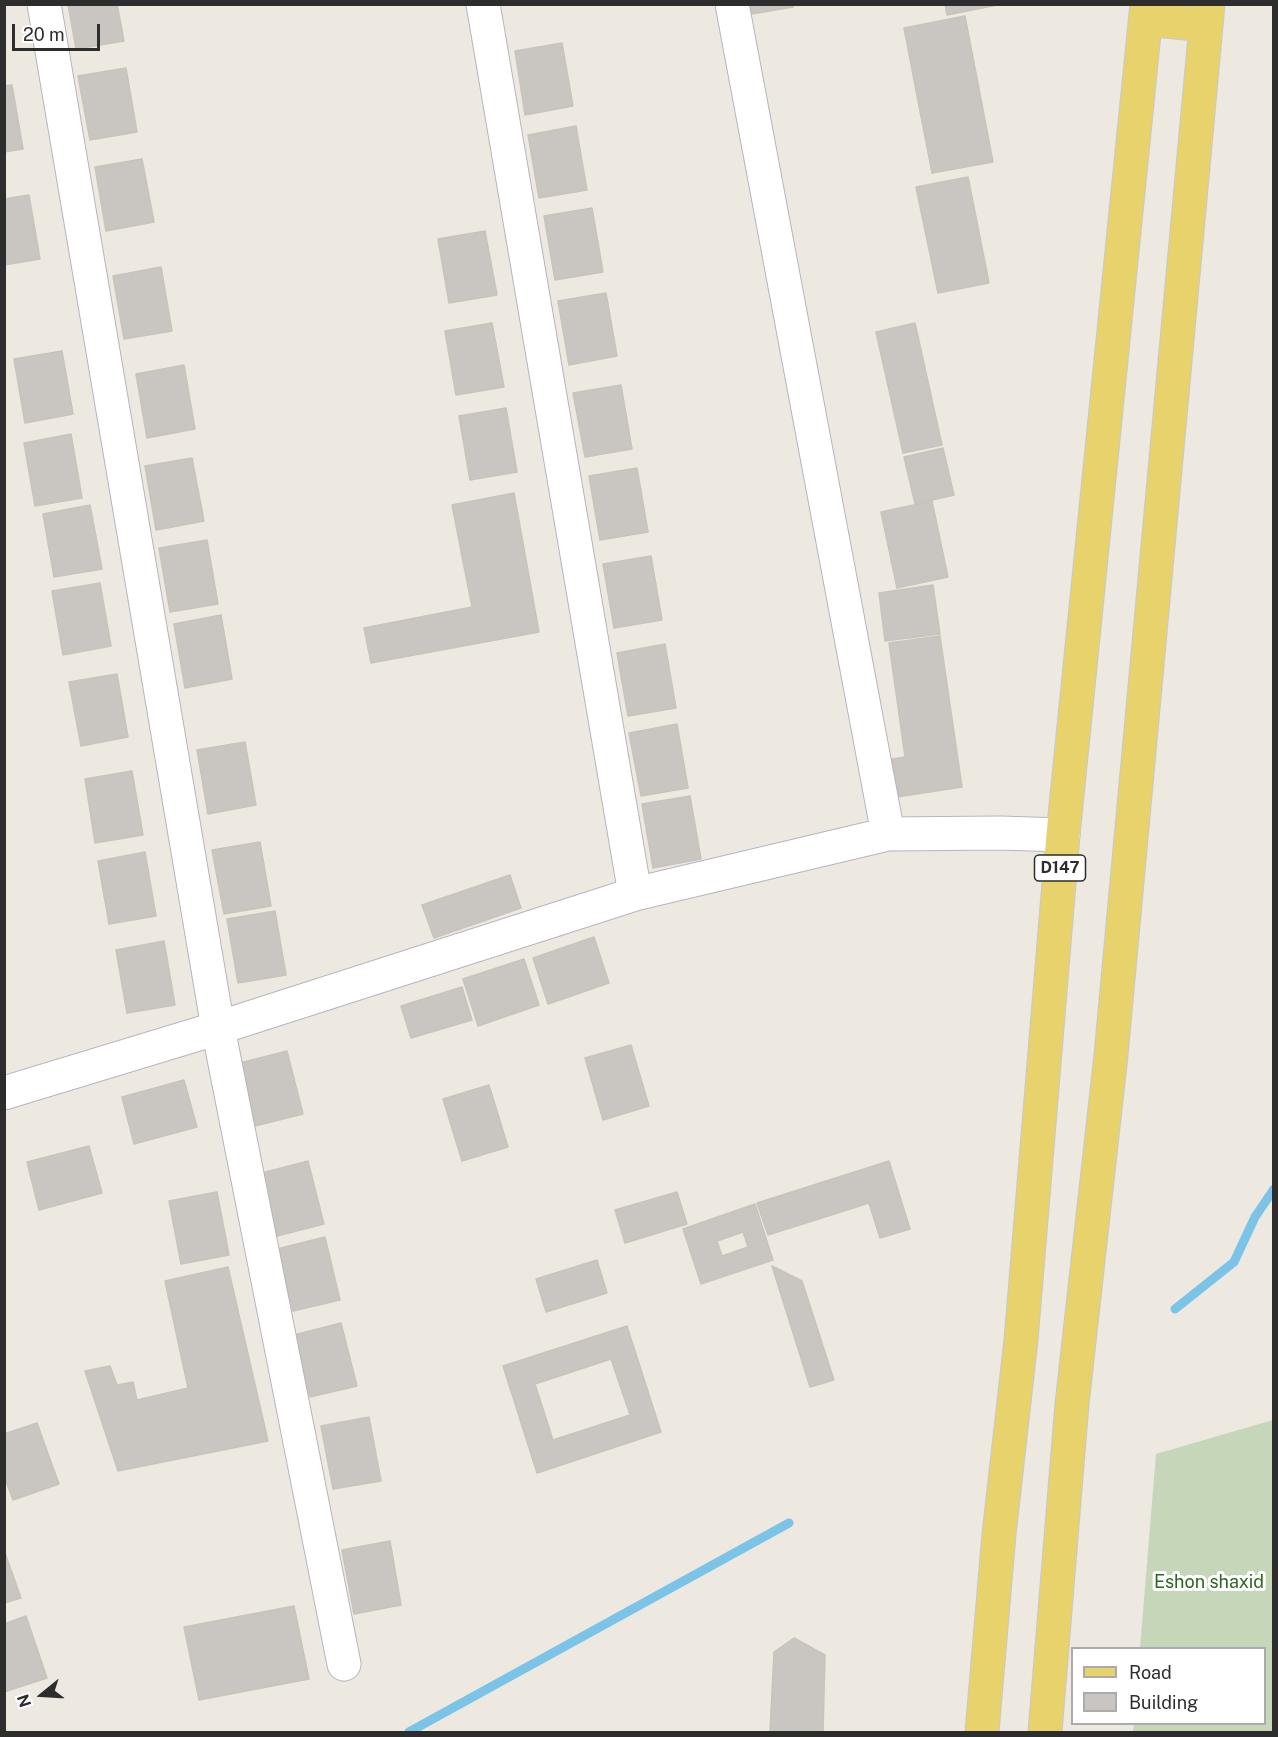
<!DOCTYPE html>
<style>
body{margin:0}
#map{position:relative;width:1278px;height:1737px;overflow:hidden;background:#ede9e1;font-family:"Public Sans",sans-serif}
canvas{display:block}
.frame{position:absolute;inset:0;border:6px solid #2d2d2d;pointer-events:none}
.legend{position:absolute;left:1071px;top:1647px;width:195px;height:78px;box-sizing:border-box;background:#fff;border:2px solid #ababab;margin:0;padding:8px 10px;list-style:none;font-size:18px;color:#2d2d2d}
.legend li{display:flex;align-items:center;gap:12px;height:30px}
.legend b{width:30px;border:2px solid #ababab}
.north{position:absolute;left:12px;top:1665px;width:60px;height:60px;-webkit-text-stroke:4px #fff;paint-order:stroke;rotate:252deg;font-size:16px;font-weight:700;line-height:24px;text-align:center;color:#2d2d2d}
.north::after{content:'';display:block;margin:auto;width:21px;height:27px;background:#2d2d2d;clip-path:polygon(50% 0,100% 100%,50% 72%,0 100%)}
.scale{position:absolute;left:12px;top:24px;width:88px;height:27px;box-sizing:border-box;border:3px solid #2d2d2d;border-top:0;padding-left:8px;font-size:18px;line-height:21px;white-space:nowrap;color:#2d2d2d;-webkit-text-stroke:4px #fff;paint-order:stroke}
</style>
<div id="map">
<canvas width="1278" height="1737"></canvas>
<div class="frame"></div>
<ul class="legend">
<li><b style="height:8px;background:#e8d26b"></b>Road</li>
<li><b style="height:16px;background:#c9c5c0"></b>Building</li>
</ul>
<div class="north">N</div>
<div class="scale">20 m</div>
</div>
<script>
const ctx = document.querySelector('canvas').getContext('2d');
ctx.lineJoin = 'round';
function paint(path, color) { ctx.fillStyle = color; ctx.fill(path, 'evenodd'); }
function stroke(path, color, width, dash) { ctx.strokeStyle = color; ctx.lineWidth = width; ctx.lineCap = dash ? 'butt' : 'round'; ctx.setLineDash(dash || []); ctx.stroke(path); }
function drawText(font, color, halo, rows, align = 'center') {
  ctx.font = font + ' "Public Sans",sans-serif'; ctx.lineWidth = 6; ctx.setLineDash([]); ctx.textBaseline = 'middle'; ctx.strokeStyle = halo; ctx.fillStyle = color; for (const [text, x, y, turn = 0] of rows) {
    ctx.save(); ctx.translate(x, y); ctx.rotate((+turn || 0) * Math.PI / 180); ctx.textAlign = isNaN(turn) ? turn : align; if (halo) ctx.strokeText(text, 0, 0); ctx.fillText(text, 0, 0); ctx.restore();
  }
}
const cemetery = new Path2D(`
 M 1273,1420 L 1273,1732 L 1133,1732 L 1134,1724 L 1264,1724 L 1264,1648 L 1140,1648 L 1156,1454 Z`);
const stream = new Path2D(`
 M 1175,1309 L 1234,1262 L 1255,1217 L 1274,1189
 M 409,1732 L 789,1523`);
const building = new Path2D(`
 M 68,4 L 117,4 L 124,41 L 76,49 Z
 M 750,4 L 793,4 L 793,7 L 752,14 Z
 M 945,4 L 1002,4 L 947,15 Z
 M 965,16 L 993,162 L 932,173 L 904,28 Z
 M 562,43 L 573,106 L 525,115 L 515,51 Z
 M 126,68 L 137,132 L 90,140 L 78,76 Z
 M 12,85 L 23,149 L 4,152 L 4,86 Z
 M 576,126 L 587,190 L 539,198 L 528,135 Z
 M 142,159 L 154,222 L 106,231 L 95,167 Z
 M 968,177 L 989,283 L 938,293 L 916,187 Z
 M 29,195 L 40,259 L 4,265 L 4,199 Z
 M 592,208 L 603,272 L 555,280 L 544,216 Z
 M 485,231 L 497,295 L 449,303 L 438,239 Z
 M 161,267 L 172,331 L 124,339 L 113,276 Z
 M 606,293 L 617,356 L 569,365 L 558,301 Z
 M 492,323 L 504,387 L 456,395 L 445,331 Z
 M 915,323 L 942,445 L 903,453 L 876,332 Z
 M 62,351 L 73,414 L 25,423 L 14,359 Z
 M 184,365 L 195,429 L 147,438 L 136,374 Z
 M 621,385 L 632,449 L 585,457 L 573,393 Z
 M 506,408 L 517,472 L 470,480 L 459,416 Z
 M 71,434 L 82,498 L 35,506 L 24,443 Z
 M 943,448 L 954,495 L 915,504 L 904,457 Z
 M 192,458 L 204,521 L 156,530 L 145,466 Z
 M 637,468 L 648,532 L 600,540 L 589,476 Z
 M 514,493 L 539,632 L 371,663 L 364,628 L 472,607 L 452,505 Z
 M 932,501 L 948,577 L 897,588 L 881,512 Z
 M 90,505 L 102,569 L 54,577 L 43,514 Z
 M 207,540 L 218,604 L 170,612 L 159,548 Z
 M 651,556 L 662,620 L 614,628 L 603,564 Z
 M 100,583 L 111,646 L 63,655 L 52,591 Z
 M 933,585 L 940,634 L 885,641 L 879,593 Z
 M 221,615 L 232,679 L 185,688 L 174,624 Z
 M 940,636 L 962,787 L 897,797 L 892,759 L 905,757 L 889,643 Z
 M 665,644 L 676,708 L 628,716 L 617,653 Z
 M 117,674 L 128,737 L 81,746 L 69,682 Z
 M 677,724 L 688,788 L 641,796 L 629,733 Z
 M 245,742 L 256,805 L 208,814 L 197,750 Z
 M 132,771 L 143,835 L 95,843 L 85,779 Z
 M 690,796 L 701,859 L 653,868 L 642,804 Z
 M 260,842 L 271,906 L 224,914 L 212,850 Z
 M 145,852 L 156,916 L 109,924 L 98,861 Z
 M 510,875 L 521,908 L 434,938 L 422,905 Z
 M 275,911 L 286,975 L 238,983 L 227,919 Z
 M 594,937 L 609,983 L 548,1004 L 533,958 Z
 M 164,941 L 175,1005 L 127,1013 L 116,950 Z
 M 524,959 L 539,1005 L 478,1026 L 463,979 Z
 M 462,987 L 472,1020 L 411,1038 L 401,1006 Z
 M 631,1045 L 649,1106 L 603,1120 L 585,1058 Z
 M 287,1051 L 303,1114 L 255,1126 L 240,1063 Z
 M 184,1080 L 197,1127 L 134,1144 L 122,1097 Z
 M 489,1085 L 508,1147 L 462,1161 L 443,1099 Z
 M 89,1146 L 102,1193 L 39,1210 L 27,1162 Z
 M 308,1161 L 324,1224 L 277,1236 L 262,1173 Z
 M 889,1161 L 910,1229 L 880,1238 L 869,1203 L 768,1235 L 757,1203 Z
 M 217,1192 L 229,1255 L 181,1264 L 169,1201 Z
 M 677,1192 L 687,1224 L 625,1243 L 615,1210 Z
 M 755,1204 L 773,1260 L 701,1284 L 683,1229 ZM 743,1232 L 748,1247 L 722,1256 L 717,1241 Z
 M 325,1237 L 340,1300 L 293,1311 L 277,1249 Z
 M 597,1260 L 607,1293 L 546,1312 L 536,1279 Z
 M 772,1266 L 802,1281 L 834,1380 L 810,1387 Z
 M 228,1267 L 268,1441 L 118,1471 L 85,1371 L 110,1366 L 117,1385 L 133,1382 L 137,1400 L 188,1388 L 165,1281 Z
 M 341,1323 L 357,1386 L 310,1397 L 294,1335 Z
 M 627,1326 L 661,1432 L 537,1473 L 503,1366 ZM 611,1359 L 630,1415 L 553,1440 L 535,1384 Z
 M 369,1417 L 381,1481 L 333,1489 L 321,1426 Z
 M 37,1423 L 59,1484 L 13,1500 L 4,1476 L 4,1434 Z
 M 390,1541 L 401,1605 L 354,1614 L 342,1550 Z
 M 4,1550 L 21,1598 L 4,1603 Z
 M 294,1606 L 309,1679 L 199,1700 L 184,1627 Z
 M 26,1616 L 47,1678 L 4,1692 L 4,1624 Z
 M 794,1638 L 825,1655 L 823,1732 L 770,1732 L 774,1652 Z`);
const minor = new Path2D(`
 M 44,4 L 218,1028 L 344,1664
 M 483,4 L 635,894
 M 732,4 L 888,834
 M 4,1093 L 218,1028 L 635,894 L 888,834 L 1000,833 L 1063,835`);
const primary = new Path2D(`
 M 1146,19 L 1206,25
 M 982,1732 L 999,1534 L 1021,1340 L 1063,835 L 1147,4
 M 1045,1732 L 1072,1404 L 1111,1055 L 1208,4`);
const shields = [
 [1060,868,51]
];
const shieldNames = [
 ["D147",1060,868]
];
const parkNames = [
 ["Eshon shaxid",1209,1582]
];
paint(cemetery, '#c5d6b9');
stroke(stream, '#7cc4e7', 9);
paint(building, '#c9c5c0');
stroke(building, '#c9c4ba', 1.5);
stroke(minor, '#b4b6bf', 35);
stroke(primary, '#c8c8c8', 35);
stroke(minor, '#fff', 33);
stroke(primary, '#e8d26b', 33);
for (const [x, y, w] of shields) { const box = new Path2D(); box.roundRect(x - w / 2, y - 13, w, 26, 4.5); ctx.fillStyle = '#fff'; ctx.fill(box); stroke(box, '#2d2d2d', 1.5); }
drawText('bold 16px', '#2d2d2d', null, shieldNames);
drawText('18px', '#2b6720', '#fff', parkNames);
</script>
